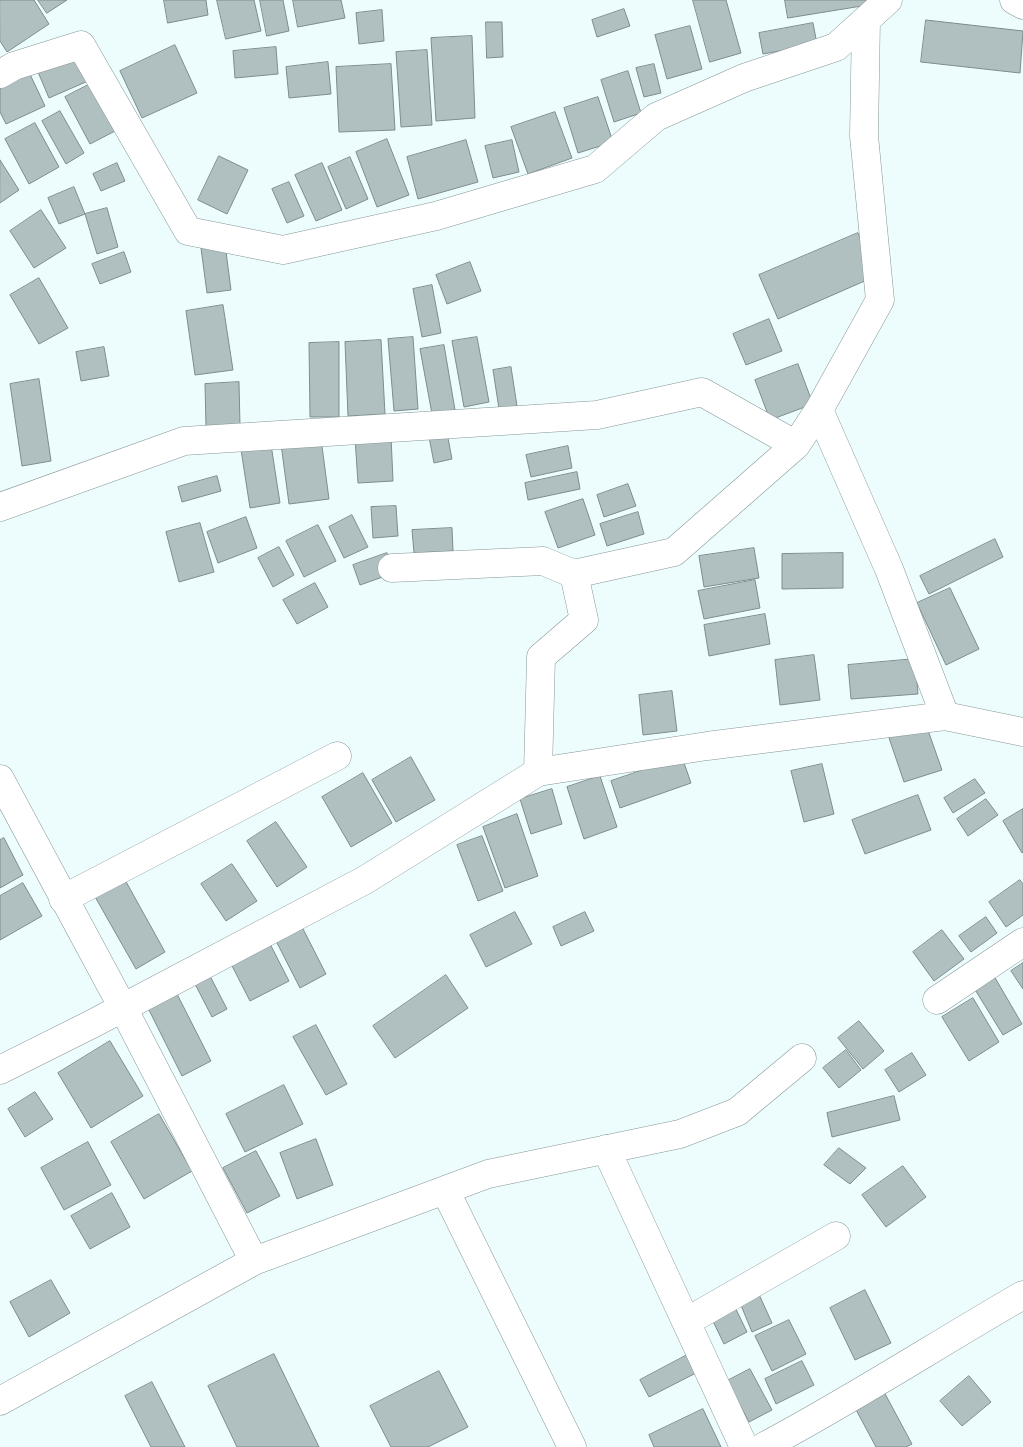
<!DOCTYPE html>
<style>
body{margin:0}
canvas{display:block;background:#edfdfd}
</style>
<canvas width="1023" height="1447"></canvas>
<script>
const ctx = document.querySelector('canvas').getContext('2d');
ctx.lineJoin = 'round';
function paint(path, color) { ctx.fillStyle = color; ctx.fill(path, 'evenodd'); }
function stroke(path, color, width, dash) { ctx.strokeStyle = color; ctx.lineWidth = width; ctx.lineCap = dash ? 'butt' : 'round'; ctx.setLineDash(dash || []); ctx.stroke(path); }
const building = new Path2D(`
 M 0,0 L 34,0 L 49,24 L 7,52 L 0,41 Z
 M 38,0 L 67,0 L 47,13 Z
 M 164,0 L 206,0 L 208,15 L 168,23 Z
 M 217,0 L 254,0 L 261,31 L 226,39 Z
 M 260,0 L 283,0 L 289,31 L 267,36 Z
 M 293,0 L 341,0 L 345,18 L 298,27 Z
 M 693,0 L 726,0 L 741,53 L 710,62 Z
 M 785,0 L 867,0 L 868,5 L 788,18 Z
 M 624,9 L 630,26 L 597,37 L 592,20 Z
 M 382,10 L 384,41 L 359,44 L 356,13 Z
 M 926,20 L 1023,31 L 1020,73 L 921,62 Z
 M 486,22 L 502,22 L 503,57 L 487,58 Z
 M 813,23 L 817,44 L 763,54 L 759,33 Z
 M 690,26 L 702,69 L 667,79 L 655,35 Z
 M 472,36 L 475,118 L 436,121 L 431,38 Z
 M 81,45 L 95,78 L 49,98 L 35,65 Z
 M 175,45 L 197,93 L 142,118 L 120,71 Z
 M 276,47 L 278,74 L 235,78 L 233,51 Z
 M 427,50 L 432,125 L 401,127 L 396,52 Z
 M 328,62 L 331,94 L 289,98 L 286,67 Z
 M 391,64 L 395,130 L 339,132 L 336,67 Z
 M 654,64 L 661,93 L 644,97 L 636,68 Z
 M 28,70 L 45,106 L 6,124 L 0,112 L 0,84 Z
 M 628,71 L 641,113 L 614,122 L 601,80 Z
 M 94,82 L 119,129 L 90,144 L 65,97 Z
 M 598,97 L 613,142 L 578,153 L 564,108 Z
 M 60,111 L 84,153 L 66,164 L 42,121 Z
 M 555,112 L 572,158 L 528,174 L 511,127 Z
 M 35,123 L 59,167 L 29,184 L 5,139 Z
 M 387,139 L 409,195 L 377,207 L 356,152 Z
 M 466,140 L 478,182 L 418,199 L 407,157 Z
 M 512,140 L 519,172 L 493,178 L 485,146 Z
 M 219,156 L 248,170 L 227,214 L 198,200 Z
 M 350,157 L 368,199 L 346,209 L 328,167 Z
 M 0,160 L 19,190 L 0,203 Z
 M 117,163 L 125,181 L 101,191 L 93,174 Z
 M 322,163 L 342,210 L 316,221 L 295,175 Z
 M 289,182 L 304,216 L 287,223 L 272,189 Z
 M 74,187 L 85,214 L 59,224 L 48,198 Z
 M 107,208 L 118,247 L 97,254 L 85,214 Z
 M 41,210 L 66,248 L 34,268 L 10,231 Z
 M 858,233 L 876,276 L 778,319 L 759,275 Z
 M 225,244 L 231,290 L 207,293 L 201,248 Z
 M 124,252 L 131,272 L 100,284 L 92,264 Z
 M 470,262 L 481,291 L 447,304 L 436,275 Z
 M 39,278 L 68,328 L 39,344 L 10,295 Z
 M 432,285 L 441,333 L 422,337 L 413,289 Z
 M 223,305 L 233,370 L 195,375 L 186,311 Z
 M 769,319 L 782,351 L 746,365 L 733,334 Z
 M 413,337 L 418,409 L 394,411 L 388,339 Z
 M 477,337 L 489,402 L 464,407 L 452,341 Z
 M 381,340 L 385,414 L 348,416 L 345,342 Z
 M 339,342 L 339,417 L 310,417 L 309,343 Z
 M 444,345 L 455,410 L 432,414 L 420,349 Z
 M 104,347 L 109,376 L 81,381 L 76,352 Z
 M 798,364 L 813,404 L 770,420 L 755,380 Z
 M 511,367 L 517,406 L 499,409 L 493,370 Z
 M 39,379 L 51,461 L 22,466 L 10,384 Z
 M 239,382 L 240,426 L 206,427 L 205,384 Z
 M 447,433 L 452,459 L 434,463 L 429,437 Z
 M 391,436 L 393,481 L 358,483 L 355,438 Z
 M 270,438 L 280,503 L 250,508 L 240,443 Z
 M 321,439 L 329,499 L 289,504 L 281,444 Z
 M 568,446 L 572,468 L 531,477 L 526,455 Z
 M 577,472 L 580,489 L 528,500 L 525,483 Z
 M 217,476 L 221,491 L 182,502 L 178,487 Z
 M 628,484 L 636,506 L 604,517 L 597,495 Z
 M 583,499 L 595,535 L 558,548 L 545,512 Z
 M 396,506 L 398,536 L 373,538 L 371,507 Z
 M 638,512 L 644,534 L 607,546 L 600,524 Z
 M 352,515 L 368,547 L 344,558 L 329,527 Z
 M 246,517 L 257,548 L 218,563 L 207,532 Z
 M 200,523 L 214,572 L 179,582 L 166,532 Z
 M 318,525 L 336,561 L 304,577 L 286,541 Z
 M 452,528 L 453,551 L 414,553 L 412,530 Z
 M 995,539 L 1003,557 L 929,594 L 920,576 Z
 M 279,547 L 294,575 L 273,587 L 258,558 Z
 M 754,548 L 759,578 L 704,587 L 699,556 Z
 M 387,553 L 394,573 L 360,585 L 353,565 Z
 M 843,553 L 843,588 L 782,589 L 782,554 Z
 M 755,580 L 760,608 L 704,619 L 698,591 Z
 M 315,583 L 328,607 L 297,624 L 283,600 Z
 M 950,588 L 979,649 L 946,665 L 917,603 Z
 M 765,614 L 770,644 L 709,656 L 704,625 Z
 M 814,655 L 820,700 L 780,705 L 775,660 Z
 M 915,659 L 918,694 L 851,699 L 848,665 Z
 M 672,691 L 677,731 L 643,735 L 639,695 Z
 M 924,719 L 942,770 L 904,782 L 887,732 Z
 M 411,757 L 435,800 L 396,822 L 372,780 Z
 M 682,757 L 691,783 L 620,808 L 611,781 Z
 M 822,764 L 834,814 L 804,822 L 791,771 Z
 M 363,773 L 392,823 L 351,847 L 322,797 Z
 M 600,776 L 617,827 L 584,839 L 567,787 Z
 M 975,779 L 985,793 L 953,813 L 944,798 Z
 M 552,789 L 562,824 L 531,834 L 520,799 Z
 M 918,795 L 931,830 L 865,854 L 852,820 Z
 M 986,799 L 998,815 L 968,836 L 957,819 Z
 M 1023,809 L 1023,852 L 1022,853 L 1003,821 Z
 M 517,814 L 538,876 L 505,888 L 483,827 Z
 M 276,822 L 307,867 L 277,887 L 247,841 Z
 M 482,836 L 503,891 L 478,901 L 457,845 Z
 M 4,838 L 23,875 L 0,888 L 0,840 Z
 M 232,864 L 257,901 L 226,921 L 201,884 Z
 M 124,878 L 165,952 L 136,969 L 94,895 Z
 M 1020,880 L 1023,884 L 1023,915 L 1006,927 L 989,902 Z
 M 23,883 L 42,916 L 0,940 L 0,896 Z
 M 515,912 L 532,944 L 486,967 L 470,935 Z
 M 585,912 L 594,931 L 561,946 L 553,927 Z
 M 986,917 L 997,933 L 971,952 L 959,936 Z
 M 300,923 L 326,974 L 300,988 L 274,937 Z
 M 942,930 L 964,959 L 934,981 L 913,952 Z
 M 267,938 L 289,981 L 250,1001 L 228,958 Z
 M 1023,963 L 1023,989 L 1011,971 Z
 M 209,974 L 227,1009 L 212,1017 L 194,982 Z
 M 446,975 L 468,1008 L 395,1058 L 373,1026 Z
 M 994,976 L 1022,1024 L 1003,1035 L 974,988 Z
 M 176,992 L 211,1061 L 182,1076 L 147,1006 Z
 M 973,998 L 999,1042 L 969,1061 L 942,1017 Z
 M 859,1021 L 884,1051 L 863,1069 L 838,1038 Z
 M 316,1025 L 347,1084 L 326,1095 L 293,1037 Z
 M 110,1041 L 143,1096 L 91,1128 L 58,1073 Z
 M 846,1050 L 861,1070 L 839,1088 L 823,1068 Z
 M 912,1053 L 926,1075 L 899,1092 L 885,1070 Z
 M 284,1085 L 303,1124 L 245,1152 L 226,1114 Z
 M 35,1092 L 53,1119 L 25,1137 L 8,1109 Z
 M 894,1096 L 900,1120 L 832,1137 L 827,1113 Z
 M 159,1114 L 192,1171 L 144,1199 L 111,1142 Z
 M 316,1139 L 333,1185 L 297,1199 L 280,1153 Z
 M 88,1142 L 111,1185 L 64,1210 L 41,1168 Z
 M 839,1148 L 866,1168 L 850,1184 L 824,1165 Z
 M 256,1151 L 280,1196 L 247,1213 L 223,1168 Z
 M 903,1166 L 926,1197 L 886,1227 L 862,1195 Z
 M 112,1193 L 130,1227 L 90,1249 L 71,1216 Z
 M 51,1280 L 70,1313 L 29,1337 L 10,1302 Z
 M 757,1290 L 772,1323 L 752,1332 L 738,1298 Z
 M 865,1290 L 891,1343 L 855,1360 L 830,1308 Z
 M 732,1301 L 747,1332 L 724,1344 L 709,1313 Z
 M 789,1320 L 806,1354 L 772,1371 L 755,1336 Z
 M 274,1354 L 319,1447 L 237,1447 L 208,1386 Z
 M 689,1354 L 698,1372 L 649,1397 L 640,1380 Z
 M 802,1361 L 814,1385 L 776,1404 L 765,1379 Z
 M 750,1369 L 772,1410 L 749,1422 L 727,1381 Z
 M 439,1371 L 468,1427 L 428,1447 L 391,1447 L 370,1406 Z
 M 969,1376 L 991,1402 L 962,1426 L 940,1401 Z
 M 152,1382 L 185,1447 L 151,1447 L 125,1396 Z
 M 883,1390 L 912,1444 L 906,1447 L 876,1447 L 854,1406 Z
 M 703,1409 L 721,1447 L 654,1447 L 649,1435 Z`);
const minor = new Path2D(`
 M 1014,0 L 1023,5
 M 0,74 L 14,66 L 81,45 L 188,231 L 283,250 L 436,216 L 595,169 L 656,117 L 744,78 L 836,47 L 888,0
 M 819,410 L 889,569 L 945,716
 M 0,507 L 184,441 L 597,415 L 702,392 L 796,445
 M 392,568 L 543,561 L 574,574 L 674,552 L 796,445 L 819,410 L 880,300 L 864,136 L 866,20
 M 538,772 L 541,657 L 584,620 L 574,574
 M 0,779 L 123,1008 L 254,1261 L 0,1401
 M 63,899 L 337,756
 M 937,1000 L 1023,942
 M 0,1070 L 92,1024 L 365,880 L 538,772 L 707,746 L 945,716 L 1023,732
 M 606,1149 L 744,1447
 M 445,1190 L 572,1447
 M 254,1261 L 488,1174 L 680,1134 L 737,1112 L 802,1058
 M 686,1322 L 836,1236
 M 763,1447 C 852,1400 936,1345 1023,1295`);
paint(building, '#b0bfc0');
stroke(building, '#7e8c8d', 1);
stroke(minor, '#879697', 29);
stroke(minor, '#fff', 28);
</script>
